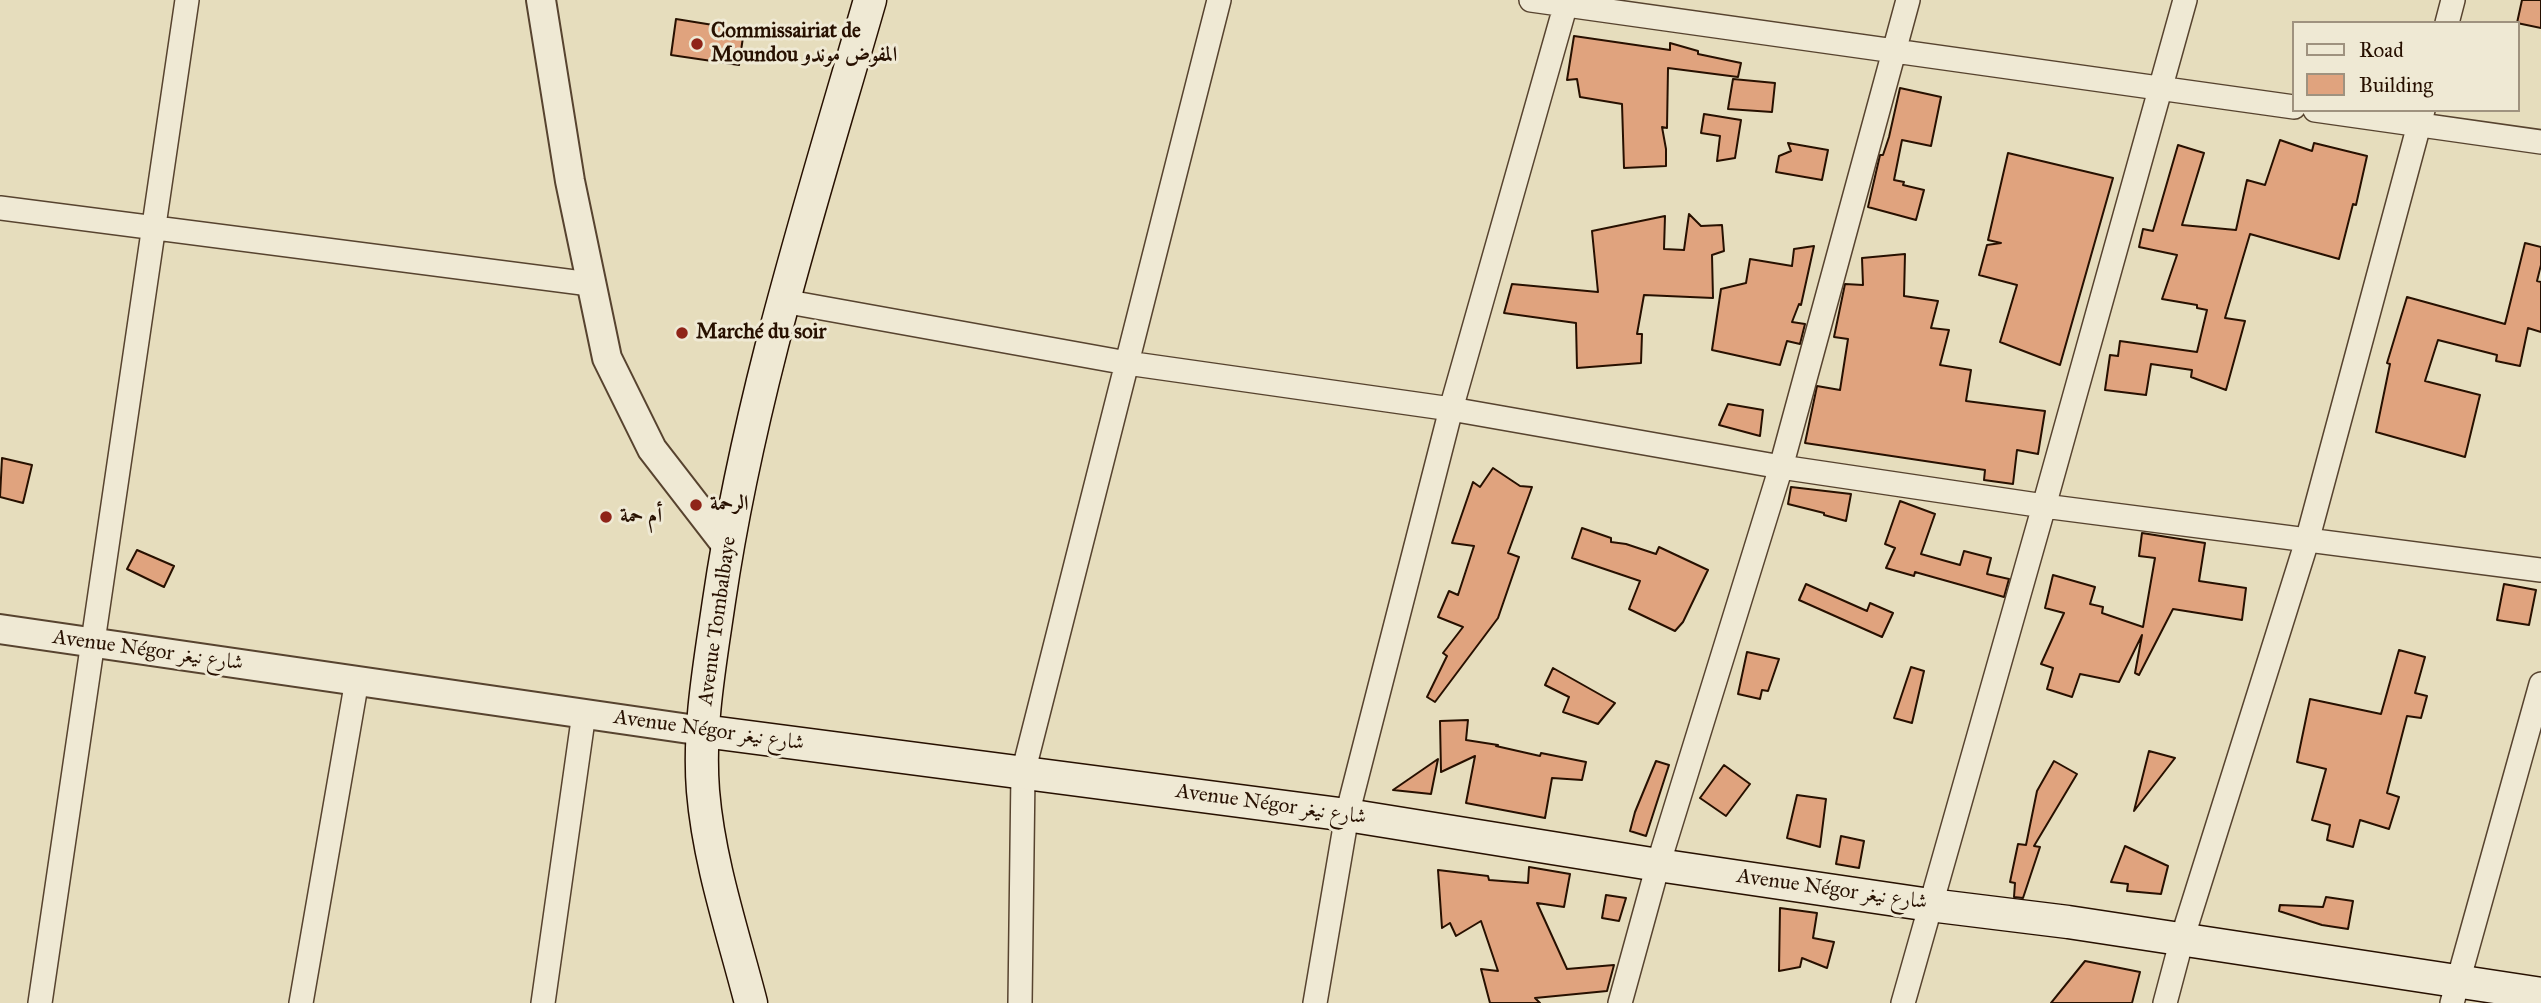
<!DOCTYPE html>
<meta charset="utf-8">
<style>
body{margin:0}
#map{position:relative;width:2541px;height:1003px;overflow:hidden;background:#e6ddbd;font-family:"IM FELL Great Primer",serif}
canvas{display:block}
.legend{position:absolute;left:2292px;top:21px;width:228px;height:91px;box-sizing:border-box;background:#efe9d4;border:2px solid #9f927f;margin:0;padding:9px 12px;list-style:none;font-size:21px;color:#271000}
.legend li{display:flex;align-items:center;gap:14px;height:35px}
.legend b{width:35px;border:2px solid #9f927f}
</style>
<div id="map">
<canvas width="2541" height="1003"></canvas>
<ul class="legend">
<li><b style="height:9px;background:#efe9d4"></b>Road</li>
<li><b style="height:19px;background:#e0a37e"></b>Building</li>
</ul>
</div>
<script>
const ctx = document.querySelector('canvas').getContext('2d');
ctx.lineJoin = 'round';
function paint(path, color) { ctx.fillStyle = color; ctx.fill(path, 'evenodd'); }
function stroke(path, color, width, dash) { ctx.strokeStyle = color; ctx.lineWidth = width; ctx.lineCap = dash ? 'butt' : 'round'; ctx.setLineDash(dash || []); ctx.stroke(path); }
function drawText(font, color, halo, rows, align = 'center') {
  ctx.font = font + ' "IM FELL Great Primer",Amiri,serif'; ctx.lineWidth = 6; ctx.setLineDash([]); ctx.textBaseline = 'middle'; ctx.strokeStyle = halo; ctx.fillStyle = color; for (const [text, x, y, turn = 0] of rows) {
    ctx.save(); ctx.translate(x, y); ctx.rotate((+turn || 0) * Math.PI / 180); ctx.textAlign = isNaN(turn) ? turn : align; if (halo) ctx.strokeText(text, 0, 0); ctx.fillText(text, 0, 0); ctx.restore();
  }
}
const building = new Path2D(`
 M 2522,0 L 2541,0 L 2541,28 L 2517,23 Z
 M 676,19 L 744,30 L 739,65 L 671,55 Z
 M 1574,36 L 1670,50 L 1670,43 L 1698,51 L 1698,54 L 1741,63 L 1738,77 L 1668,68 L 1667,128 L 1662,127 L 1666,149 L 1666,166 L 1624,168 L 1622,104 L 1580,97 L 1577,79 L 1567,80 Z
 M 1733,79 L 1775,83 L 1772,112 L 1728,109 Z
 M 1900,88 L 1941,97 L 1931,146 L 1902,140 L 1894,180 L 1904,182 L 1903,185 L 1924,190 L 1916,220 L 1868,207 L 1880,155 L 1883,155 L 1889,137 Z
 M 1704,114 L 1741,120 L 1735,158 L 1717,161 L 1720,136 L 1701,133 Z
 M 2280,140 L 2312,151 L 2314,143 L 2367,156 L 2356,205 L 2353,204 L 2339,259 L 2250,234 L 2225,318 L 2245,321 L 2226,390 L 2191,377 L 2192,370 L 2151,364 L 2146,395 L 2105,390 L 2110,355 L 2118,356 L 2120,341 L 2197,352 L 2207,310 L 2197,308 L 2197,305 L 2162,299 L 2177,255 L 2139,247 L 2143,229 L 2153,231 L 2178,145 L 2204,153 L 2182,225 L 2236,230 L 2247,180 L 2265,185 Z
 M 1788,143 L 1828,150 L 1822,180 L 1776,172 L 1779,156 L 1791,151 Z
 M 2008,153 L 2113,178 L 2060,365 L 2000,342 L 2017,285 L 1979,275 L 1987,245 L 2001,243 L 1988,240 Z
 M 1689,214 L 1701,226 L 1722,225 L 1724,251 L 1712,255 L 1713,298 L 1644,295 L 1637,334 L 1642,334 L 1641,363 L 1577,368 L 1576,323 L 1504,313 L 1512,284 L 1598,292 L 1592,231 L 1665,216 L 1664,249 L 1684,250 Z
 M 2525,243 L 2541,247 L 2541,265 L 2537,281 L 2541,282 L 2541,332 L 2528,328 L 2520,366 L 2496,361 L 2497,355 L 2438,340 L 2425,381 L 2480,395 L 2465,457 L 2376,432 L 2390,364 L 2387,363 L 2407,297 L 2505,324 Z
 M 1814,246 L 1801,305 L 1799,304 L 1792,322 L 1805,324 L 1800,344 L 1787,341 L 1780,365 L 1712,350 L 1721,289 L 1746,283 L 1750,259 L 1792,266 L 1794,249 Z
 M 1905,254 L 1904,296 L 1938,301 L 1931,328 L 1949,330 L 1940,365 L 1971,370 L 1966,401 L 2045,411 L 2038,454 L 2017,450 L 2013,484 L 1984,480 L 1985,470 L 1805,443 L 1817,386 L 1840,390 L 1848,339 L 1834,337 L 1845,284 L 1863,285 L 1862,258 Z
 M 1728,404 L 1763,410 L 1760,436 L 1719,425 Z
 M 2,458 L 32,465 L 23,503 L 0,497 Z
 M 1493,468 L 1520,486 L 1532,487 L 1508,553 L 1519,557 L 1498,618 L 1435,702 L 1427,697 L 1447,656 L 1443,653 L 1463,627 L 1438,617 L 1449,591 L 1458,595 L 1474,546 L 1452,543 L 1473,482 L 1480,487 Z
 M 1791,487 L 1851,494 L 1846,521 L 1824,515 L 1824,513 L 1788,504 Z
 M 1900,501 L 1935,514 L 1921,554 L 1960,565 L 1964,551 L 1991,558 L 1987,574 L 2009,579 L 2004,597 L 1915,572 L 1914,576 L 1886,568 L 1895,548 L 1885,544 Z
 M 1582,528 L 1611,538 L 1611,542 L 1626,544 L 1656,554 L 1659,547 L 1708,570 L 1683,622 L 1675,631 L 1629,609 L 1640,581 L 1572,558 Z
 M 2142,533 L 2205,543 L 2199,581 L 2246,588 L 2242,620 L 2173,609 L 2139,675 L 2135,673 L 2142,635 L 2119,682 L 2080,674 L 2072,697 L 2047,689 L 2053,668 L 2041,664 L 2064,613 L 2045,608 L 2053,575 L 2095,587 L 2090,604 L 2103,607 L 2102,613 L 2143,627 L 2155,558 L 2139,556 Z
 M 137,550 L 174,566 L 164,587 L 127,569 Z
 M 1806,584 L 1867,611 L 1870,603 L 1893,613 L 1882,637 L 1799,600 Z
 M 2504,584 L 2536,590 L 2529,625 L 2497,620 Z
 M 2399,650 L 2425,657 L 2415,693 L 2427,696 L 2421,718 L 2407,716 L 2387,793 L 2399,797 L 2389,829 L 2360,820 L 2353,847 L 2327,840 L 2330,825 L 2312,820 L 2326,769 L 2297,762 L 2310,699 L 2381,714 Z
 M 1747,652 L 1779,659 L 1768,691 L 1762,690 L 1760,699 L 1738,694 Z
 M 1911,667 L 1924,671 L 1912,723 L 1894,718 Z
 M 1553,668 L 1615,703 L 1598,724 L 1563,712 L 1569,697 L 1545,685 Z
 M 1468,720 L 1466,740 L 1498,745 L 1496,746 L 1540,756 L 1541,753 L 1586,762 L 1582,780 L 1552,778 L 1545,818 L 1466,803 L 1475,756 L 1441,772 L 1440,721 Z
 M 2149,751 L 2175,758 L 2134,811 Z
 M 1438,759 L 1431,794 L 1393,790 Z
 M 1656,761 L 1669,765 L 1646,836 L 1630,831 L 1635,812 Z
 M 2054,761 L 2077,774 L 2034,846 L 2040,847 L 2023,898 L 2014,897 L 2015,883 L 2010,882 L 2018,844 L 2026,845 L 2037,791 Z
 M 1724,765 L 1750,784 L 1726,816 L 1700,798 Z
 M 1797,795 L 1826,799 L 1820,847 L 1787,838 Z
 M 1841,836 L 1864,841 L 1859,868 L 1836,864 Z
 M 2125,846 L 2168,866 L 2161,894 L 2127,891 L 2128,884 L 2111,882 Z
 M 1529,867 L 1570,874 L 1564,907 L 1537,903 L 1567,969 L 1614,965 L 1607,991 L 1535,998 L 1540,1003 L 1490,1003 L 1481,969 L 1498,971 L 1481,921 L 1456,936 L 1450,923 L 1442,928 L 1438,870 L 1488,876 L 1489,880 L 1528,883 Z
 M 1606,895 L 1626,898 L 1619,921 L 1602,918 Z
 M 2326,897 L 2353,901 L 2348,929 L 2322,925 L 2279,911 L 2280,905 L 2323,907 Z
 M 1780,908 L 1817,913 L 1813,938 L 1834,942 L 1827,968 L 1802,958 L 1800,967 L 1779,971 Z
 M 2085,961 L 2140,972 L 2132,1003 L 2051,1003 Z`);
const minor = new Path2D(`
 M 1531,0 L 2294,107
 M 2447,23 L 2453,0
 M 2315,110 L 2541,142
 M 0,208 L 590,284
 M 783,301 L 1127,363 L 1451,409 L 1781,467 L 2044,506 L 2541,570
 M 40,1003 L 187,0
 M 301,1003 L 357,680
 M 543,1003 L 584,713
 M 1020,1003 L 1023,773 L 1219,0
 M 1315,1003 L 1347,815 L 1451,409 L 1567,0
 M 1620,1003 L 1658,865 L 1781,467 L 1908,0
 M 1903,1003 L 2044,506 L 2185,0
 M 2165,1003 L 2182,939 L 2307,541 L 2423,110
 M 2452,1003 L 2541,684`);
const tertiary = new Path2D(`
 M 541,0 L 570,181 L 607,358 L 652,449 L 727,546
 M 0,629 L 703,731`);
const secondary = new Path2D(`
 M 703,731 L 1347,815 L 1658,865 L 1930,905 L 2068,922 L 2541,994
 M 751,1003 C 733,933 709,863 703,791 C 698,728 710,663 719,601 C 749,396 813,198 870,0`);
const markers = [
 [697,44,7,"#8f2418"],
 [682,333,7,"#8f2418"],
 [696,505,7,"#8f2418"],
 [606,517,7,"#8f2418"]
];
const poiNames = [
 ["Commissairiat de",711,32],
 ["Moundou المفوض موندو",711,56],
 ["Marché du soir",696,333],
 ["الرحمة",710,505],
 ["أم حمة",620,517]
];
const streetNames = [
 ["Avenue Tombalbaye",718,621,-82],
 ["Avenue Négor شارع نيغر",148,651,8],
 ["Avenue Négor شارع نيغر",709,731,8],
 ["Avenue Négor شارع نيغر",1271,805,8],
 ["Avenue Négor شارع نيغر",1832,890,8]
];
paint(building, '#e0a37e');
stroke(building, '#271000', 2);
stroke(minor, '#57432f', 26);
stroke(tertiary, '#57432f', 32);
stroke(secondary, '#271000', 35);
stroke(minor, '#efe9d4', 23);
stroke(tertiary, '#efe9d4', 28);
stroke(secondary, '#efe9d4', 32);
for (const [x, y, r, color] of markers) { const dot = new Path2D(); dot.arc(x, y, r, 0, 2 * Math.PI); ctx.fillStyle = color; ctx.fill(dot); stroke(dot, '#efe9d4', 2.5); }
drawText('bold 21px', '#271000', '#efe9d4', poiNames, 'left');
drawText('21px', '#271000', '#efe9d4', streetNames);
</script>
